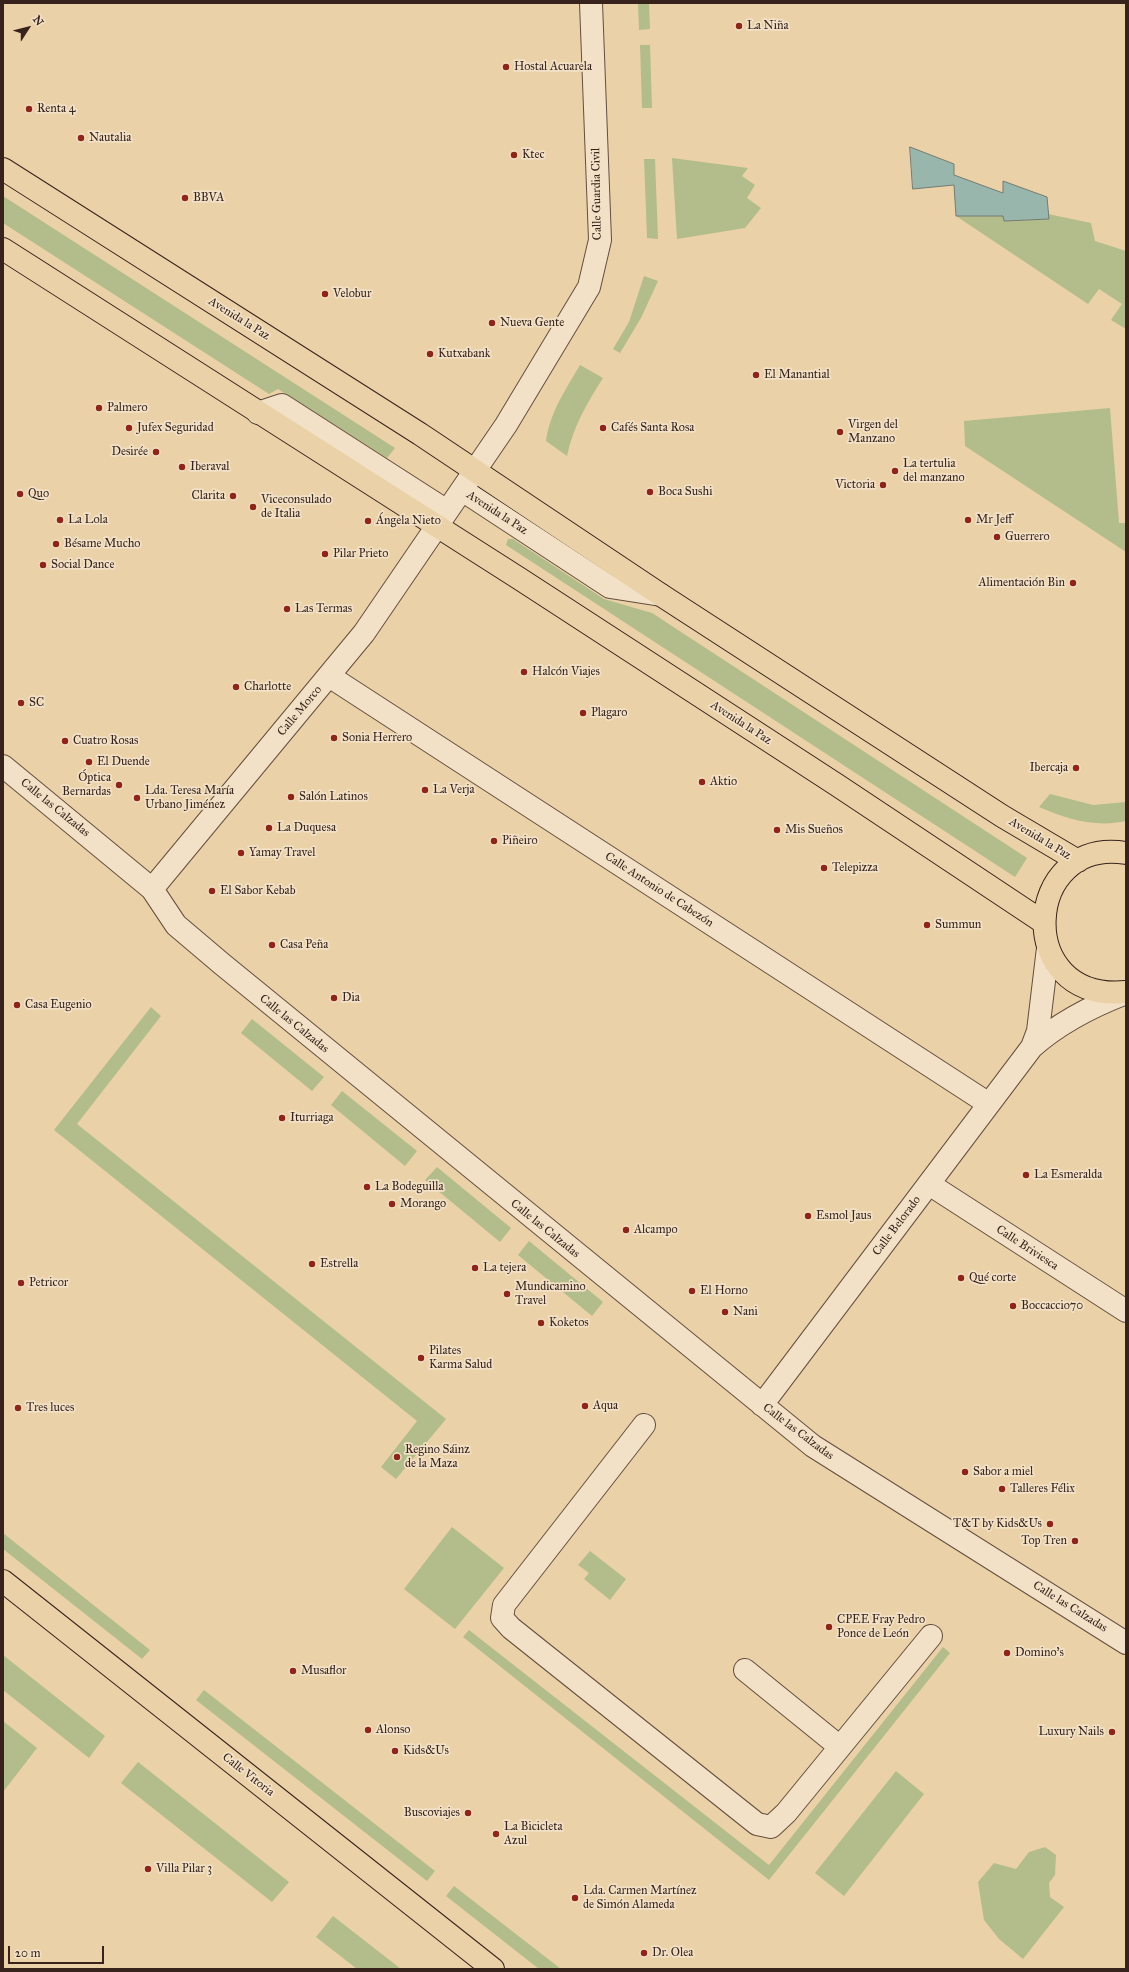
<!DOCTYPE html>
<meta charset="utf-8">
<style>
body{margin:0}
#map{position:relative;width:1129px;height:1972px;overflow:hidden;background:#ebd1a7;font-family:"IM FELL Great Primer",serif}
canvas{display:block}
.frame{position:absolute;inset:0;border:4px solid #37231c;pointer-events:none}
.north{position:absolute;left:8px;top:8px;width:40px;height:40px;-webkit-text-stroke:3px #f2e1c6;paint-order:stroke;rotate:54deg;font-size:11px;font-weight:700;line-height:16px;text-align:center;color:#37231c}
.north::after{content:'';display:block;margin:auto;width:14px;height:18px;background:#37231c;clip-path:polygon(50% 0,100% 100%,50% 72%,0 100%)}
.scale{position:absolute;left:8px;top:1946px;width:96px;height:18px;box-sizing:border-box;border:2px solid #37231c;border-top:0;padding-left:5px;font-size:12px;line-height:14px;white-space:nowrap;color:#37231c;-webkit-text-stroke:3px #f2e1c6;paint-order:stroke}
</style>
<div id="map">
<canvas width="1129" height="1972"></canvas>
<div class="frame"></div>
<div class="north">N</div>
<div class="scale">20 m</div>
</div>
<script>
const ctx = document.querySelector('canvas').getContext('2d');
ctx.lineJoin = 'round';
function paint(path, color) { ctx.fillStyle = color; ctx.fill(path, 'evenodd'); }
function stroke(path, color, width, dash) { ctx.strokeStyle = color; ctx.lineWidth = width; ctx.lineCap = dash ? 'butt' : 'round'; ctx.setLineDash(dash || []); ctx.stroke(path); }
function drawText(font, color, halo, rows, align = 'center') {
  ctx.font = font + ' "IM FELL Great Primer",serif'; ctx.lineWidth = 3.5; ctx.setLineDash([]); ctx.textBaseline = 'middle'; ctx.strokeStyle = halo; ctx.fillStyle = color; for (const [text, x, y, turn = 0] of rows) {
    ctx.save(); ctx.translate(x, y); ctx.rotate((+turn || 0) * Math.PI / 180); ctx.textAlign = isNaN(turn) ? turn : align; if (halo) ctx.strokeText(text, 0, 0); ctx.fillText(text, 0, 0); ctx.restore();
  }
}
const green = new Path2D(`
 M 638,3 L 649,3 L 650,29 L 639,30 Z
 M 640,45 L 650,45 L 652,108 L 642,108 Z
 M 672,158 L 748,168 L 742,176 L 755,185 L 747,198 L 761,208 L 745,228 L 677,239 Z
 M 644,159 L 655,159 L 658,239 L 647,238 Z
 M 3,196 L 395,448 L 387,458 L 278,389 L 269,394 L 3,223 Z
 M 1048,214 L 1091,223 L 1095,241 L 1126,251 L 1126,329 L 1111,320 L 1122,304 L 1099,289 L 1088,304 L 956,216 L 1003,216 L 1004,221 L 1048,219 Z
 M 644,276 L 658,281 L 641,318 L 620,353 L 613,349 L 629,322 Z
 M 580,365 L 603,378 C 587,403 573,427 567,456 L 546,441 C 550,412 566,389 580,365 Z
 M 1110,408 L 1119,523 L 1126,523 L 1126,552 L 965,446 L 964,421 Z
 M 508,539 L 513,539 L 604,599 L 652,613 L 1027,858 L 1015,877 L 506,545 Z
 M 1050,794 L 1093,805 L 1126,802 L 1126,821 C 1096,828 1067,819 1039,807 Z
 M 151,1007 L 161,1016 L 77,1124 L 446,1419 L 396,1479 L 381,1467 L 417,1421 L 54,1130 Z
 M 252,1019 L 324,1077 L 312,1091 L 241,1033 Z
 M 342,1091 L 417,1151 L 405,1166 L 331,1105 Z
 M 437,1167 L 511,1228 L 500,1242 L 425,1180 Z
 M 529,1241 L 603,1302 L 592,1316 L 518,1255 Z
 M 452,1527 L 504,1568 L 455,1629 L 404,1589 Z
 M 3,1533 L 150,1650 L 142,1659 L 3,1549 Z
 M 590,1551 L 626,1579 L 610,1600 L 584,1579 L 589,1573 L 578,1565 Z
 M 469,1630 L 769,1865 L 943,1647 L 950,1653 L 769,1880 L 463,1637 Z
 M 3,1655 L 105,1736 L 89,1758 L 3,1690 Z
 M 204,1690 L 435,1871 L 427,1881 L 196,1700 Z
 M 3,1721 L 37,1748 L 3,1792 Z
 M 138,1762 L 289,1882 L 272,1902 L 121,1783 Z
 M 896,1771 L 924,1794 L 844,1896 L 815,1873 Z
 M 1045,1847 L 1056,1855 L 1055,1875 L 1049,1883 L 1050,1897 L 1064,1907 L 1023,1959 L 999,1939 L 984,1920 L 978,1882 L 994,1863 L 1016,1869 L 1029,1852 Z
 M 454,1886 L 561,1969 L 539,1969 L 446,1896 Z
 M 333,1916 L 401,1969 L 357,1969 L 316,1937 Z`);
const water = new Path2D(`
 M 910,147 L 954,164 L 954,175 L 1003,193 L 1003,181 L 1047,197 L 1049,219 L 1004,221 L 1003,216 L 956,216 L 954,185 L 913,189 Z`);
const minor = new Path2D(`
 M 258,413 L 282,405 L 447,511
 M 462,490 L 610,587 L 661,595
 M 329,676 L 989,1104
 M 3,766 L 152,889 L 176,925 L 222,964 L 813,1446 L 1126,1643
 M 152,889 L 364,633 L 506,425 L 589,287 L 600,240 L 591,3
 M 1032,1047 L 1038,1031 L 1048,948
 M 929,1184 L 1126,1311
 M 762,1405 L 1032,1047 C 1060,1022 1092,1006 1126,993
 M 644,1425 L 504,1605 L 502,1618 L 511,1628 L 757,1824 L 771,1827 L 786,1813 L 931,1636
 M 745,1670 L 840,1747`);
const major = new Path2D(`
 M 3,169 L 420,434 L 661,595 L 1002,816 L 1078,861
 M 3,249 L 520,579 L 837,785 L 1043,922
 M 1126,853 C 1023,836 1012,1003 1126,992`);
const highway = new Path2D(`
 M 3,1581 L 493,1969`);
const markers = [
 [739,26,4,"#8f2418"],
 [506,67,4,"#8f2418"],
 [29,109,4,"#8f2418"],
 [81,138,4,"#8f2418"],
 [514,155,4,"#8f2418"],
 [185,198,4,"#8f2418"],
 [325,294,4,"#8f2418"],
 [492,323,4,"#8f2418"],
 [430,354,4,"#8f2418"],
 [756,375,4,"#8f2418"],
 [99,408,4,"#8f2418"],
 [129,428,4,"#8f2418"],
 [603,428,4,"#8f2418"],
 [840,432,4,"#8f2418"],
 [156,452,4,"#8f2418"],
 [182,467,4,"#8f2418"],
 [895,471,4,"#8f2418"],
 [883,485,4,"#8f2418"],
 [650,492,4,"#8f2418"],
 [20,494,4,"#8f2418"],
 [233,496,4,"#8f2418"],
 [253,507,4,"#8f2418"],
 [60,520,4,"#8f2418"],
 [968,520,4,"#8f2418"],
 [368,521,4,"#8f2418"],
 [997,537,4,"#8f2418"],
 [56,544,4,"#8f2418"],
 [325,554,4,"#8f2418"],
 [43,565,4,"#8f2418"],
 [1073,583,4,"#8f2418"],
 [287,609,4,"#8f2418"],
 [524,672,4,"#8f2418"],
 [236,687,4,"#8f2418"],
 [21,703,4,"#8f2418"],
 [583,713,4,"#8f2418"],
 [334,738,4,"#8f2418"],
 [65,741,4,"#8f2418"],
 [89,762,4,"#8f2418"],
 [1076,768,4,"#8f2418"],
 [702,782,4,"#8f2418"],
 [119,785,4,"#8f2418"],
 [425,790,4,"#8f2418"],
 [291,797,4,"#8f2418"],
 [137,798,4,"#8f2418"],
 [269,828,4,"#8f2418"],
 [777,830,4,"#8f2418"],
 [494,841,4,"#8f2418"],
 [241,853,4,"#8f2418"],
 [824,868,4,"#8f2418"],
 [212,891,4,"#8f2418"],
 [927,925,4,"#8f2418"],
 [272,945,4,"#8f2418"],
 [334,998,4,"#8f2418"],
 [17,1005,4,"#8f2418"],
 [282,1118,4,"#8f2418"],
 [1026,1175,4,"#8f2418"],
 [367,1187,4,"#8f2418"],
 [392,1204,4,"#8f2418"],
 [808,1216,4,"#8f2418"],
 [626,1230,4,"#8f2418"],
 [312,1264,4,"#8f2418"],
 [475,1268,4,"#8f2418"],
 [961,1278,4,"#8f2418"],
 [21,1283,4,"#8f2418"],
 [692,1291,4,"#8f2418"],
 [507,1294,4,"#8f2418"],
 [1013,1306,4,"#8f2418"],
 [725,1312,4,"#8f2418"],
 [541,1323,4,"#8f2418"],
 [421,1358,4,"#8f2418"],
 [585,1406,4,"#8f2418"],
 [18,1408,4,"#8f2418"],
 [397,1457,4,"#8f2418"],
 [965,1472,4,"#8f2418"],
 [1002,1489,4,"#8f2418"],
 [1050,1524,4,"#8f2418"],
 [1075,1541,4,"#8f2418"],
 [829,1627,4,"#8f2418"],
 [1007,1653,4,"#8f2418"],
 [293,1671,4,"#8f2418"],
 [368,1730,4,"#8f2418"],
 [1112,1732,4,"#8f2418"],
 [395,1751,4,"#8f2418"],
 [468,1813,4,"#8f2418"],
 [496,1834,4,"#8f2418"],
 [148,1869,4,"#8f2418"],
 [575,1898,4,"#8f2418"],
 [644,1953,4,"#8f2418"]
];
const poiNames = [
 ["La Niña",747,26],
 ["Hostal Acuarela",514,67],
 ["Renta 4",37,109],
 ["Nautalia",89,138],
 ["Ktec",522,155],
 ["BBVA",193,198],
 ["Velobur",333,294],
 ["Nueva Gente",500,323],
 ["Kutxabank",438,354],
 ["El Manantial",764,375],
 ["Palmero",107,408],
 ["Virgen del",848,425],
 ["Manzano",848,439],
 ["Jufex Seguridad",137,428],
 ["Cafés Santa Rosa",611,428],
 ["Desirée",148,452,"right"],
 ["La tertulia",903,464],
 ["del manzano",903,478],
 ["Iberaval",190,467],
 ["Victoria",875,485,"right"],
 ["Boca Sushi",658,492],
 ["Quo",28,494],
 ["Clarita",225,496,"right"],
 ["Viceconsulado",261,500],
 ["de Italia",261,514],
 ["La Lola",68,520],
 ["Mr Jeff",976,520],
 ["Ángela Nieto",376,521],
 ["Guerrero",1005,537],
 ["Bésame Mucho",64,544],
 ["Pilar Prieto",333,554],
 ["Social Dance",51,565],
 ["Alimentación Bin",1065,583,"right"],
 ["Las Termas",295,609],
 ["Halcón Viajes",532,672],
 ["Charlotte",244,687],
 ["SC",29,703],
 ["Plagaro",591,713],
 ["Sonia Herrero",342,738],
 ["Cuatro Rosas",73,741],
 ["El Duende",97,762],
 ["Ibercaja",1068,768,"right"],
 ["Óptica",111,778,"right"],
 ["Bernardas",111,792,"right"],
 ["Aktio",710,782],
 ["La Verja",433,790],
 ["Lda. Teresa María",145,791],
 ["Urbano Jiménez",145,805],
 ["Salón Latinos",299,797],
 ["La Duquesa",277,828],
 ["Mis Sueños",785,830],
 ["Piñeiro",502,841],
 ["Yamay Travel",249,853],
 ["Telepizza",832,868],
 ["El Sabor Kebab",220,891],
 ["Summun",935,925],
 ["Casa Peña",280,945],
 ["Dia",342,998],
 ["Casa Eugenio",25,1005],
 ["Iturriaga",290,1118],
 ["La Esmeralda",1034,1175],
 ["La Bodeguilla",375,1187],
 ["Morango",400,1204],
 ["Esmol Jaus",816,1216],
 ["Alcampo",634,1230],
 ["Estrella",320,1264],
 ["La tejera",483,1268],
 ["Qué corte",969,1278],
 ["Petricor",29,1283],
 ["Mundicamino",515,1287],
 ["Travel",515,1301],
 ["El Horno",700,1291],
 ["Boccaccio70",1021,1306],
 ["Nani",733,1312],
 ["Koketos",549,1323],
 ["Pilates",429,1351],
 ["Karma Salud",429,1365],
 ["Aqua",593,1406],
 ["Tres luces",26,1408],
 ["Regino Sáinz",405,1450],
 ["de la Maza",405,1464],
 ["Sabor a miel",973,1472],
 ["Talleres Félix",1010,1489],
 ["T&T by Kids&Us",1042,1524,"right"],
 ["Top Tren",1067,1541,"right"],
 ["CPEE Fray Pedro",837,1620],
 ["Ponce de León",837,1634],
 ["Domino's",1015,1653],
 ["Musaflor",301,1671],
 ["Alonso",376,1730],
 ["Luxury Nails",1104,1732,"right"],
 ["Kids&Us",403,1751],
 ["Buscoviajes",460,1813,"right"],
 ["La Bicicleta",504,1827],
 ["Azul",504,1841],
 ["Villa Pilar 3",156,1869],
 ["Lda. Carmen Martínez",583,1891],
 ["de Simón Alameda",583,1905],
 ["Dr. Olea",652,1953]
];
const streetNames = [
 ["Calle Guardia Civil",597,194,-91],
 ["Avenida la Paz",239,319,32],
 ["Avenida la Paz",497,513,33],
 ["Calle Morco",300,711,-50],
 ["Avenida la Paz",741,723,33],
 ["Calle las Calzadas",55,808,39],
 ["Avenida la Paz",1040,839,31],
 ["Calle Antonio de Cabezón",659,890,33],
 ["Calle las Calzadas",294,1024,39],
 ["Calle Belorado",897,1226,-53],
 ["Calle las Calzadas",545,1229,39],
 ["Calle Briviesca",1027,1248,33],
 ["Calle las Calzadas",798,1432,37],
 ["Calle las Calzadas",1070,1607,32],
 ["Calle Vitoria",248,1775,38]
];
paint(green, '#b2bd8b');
paint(water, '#99b6ad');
stroke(water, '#727b73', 1);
stroke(minor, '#644e3f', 24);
stroke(major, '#37231c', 24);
stroke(highway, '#37231c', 24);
stroke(minor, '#f2e1c6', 22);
stroke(major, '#ebd1a7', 22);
stroke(highway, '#ebd1a7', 22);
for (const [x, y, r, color] of markers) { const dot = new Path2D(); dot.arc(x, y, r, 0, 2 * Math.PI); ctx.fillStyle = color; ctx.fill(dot); stroke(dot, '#f2e1c6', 1.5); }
drawText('12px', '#37231c', '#f2e1c6', poiNames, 'left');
drawText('12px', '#37231c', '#f2e1c6', streetNames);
</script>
